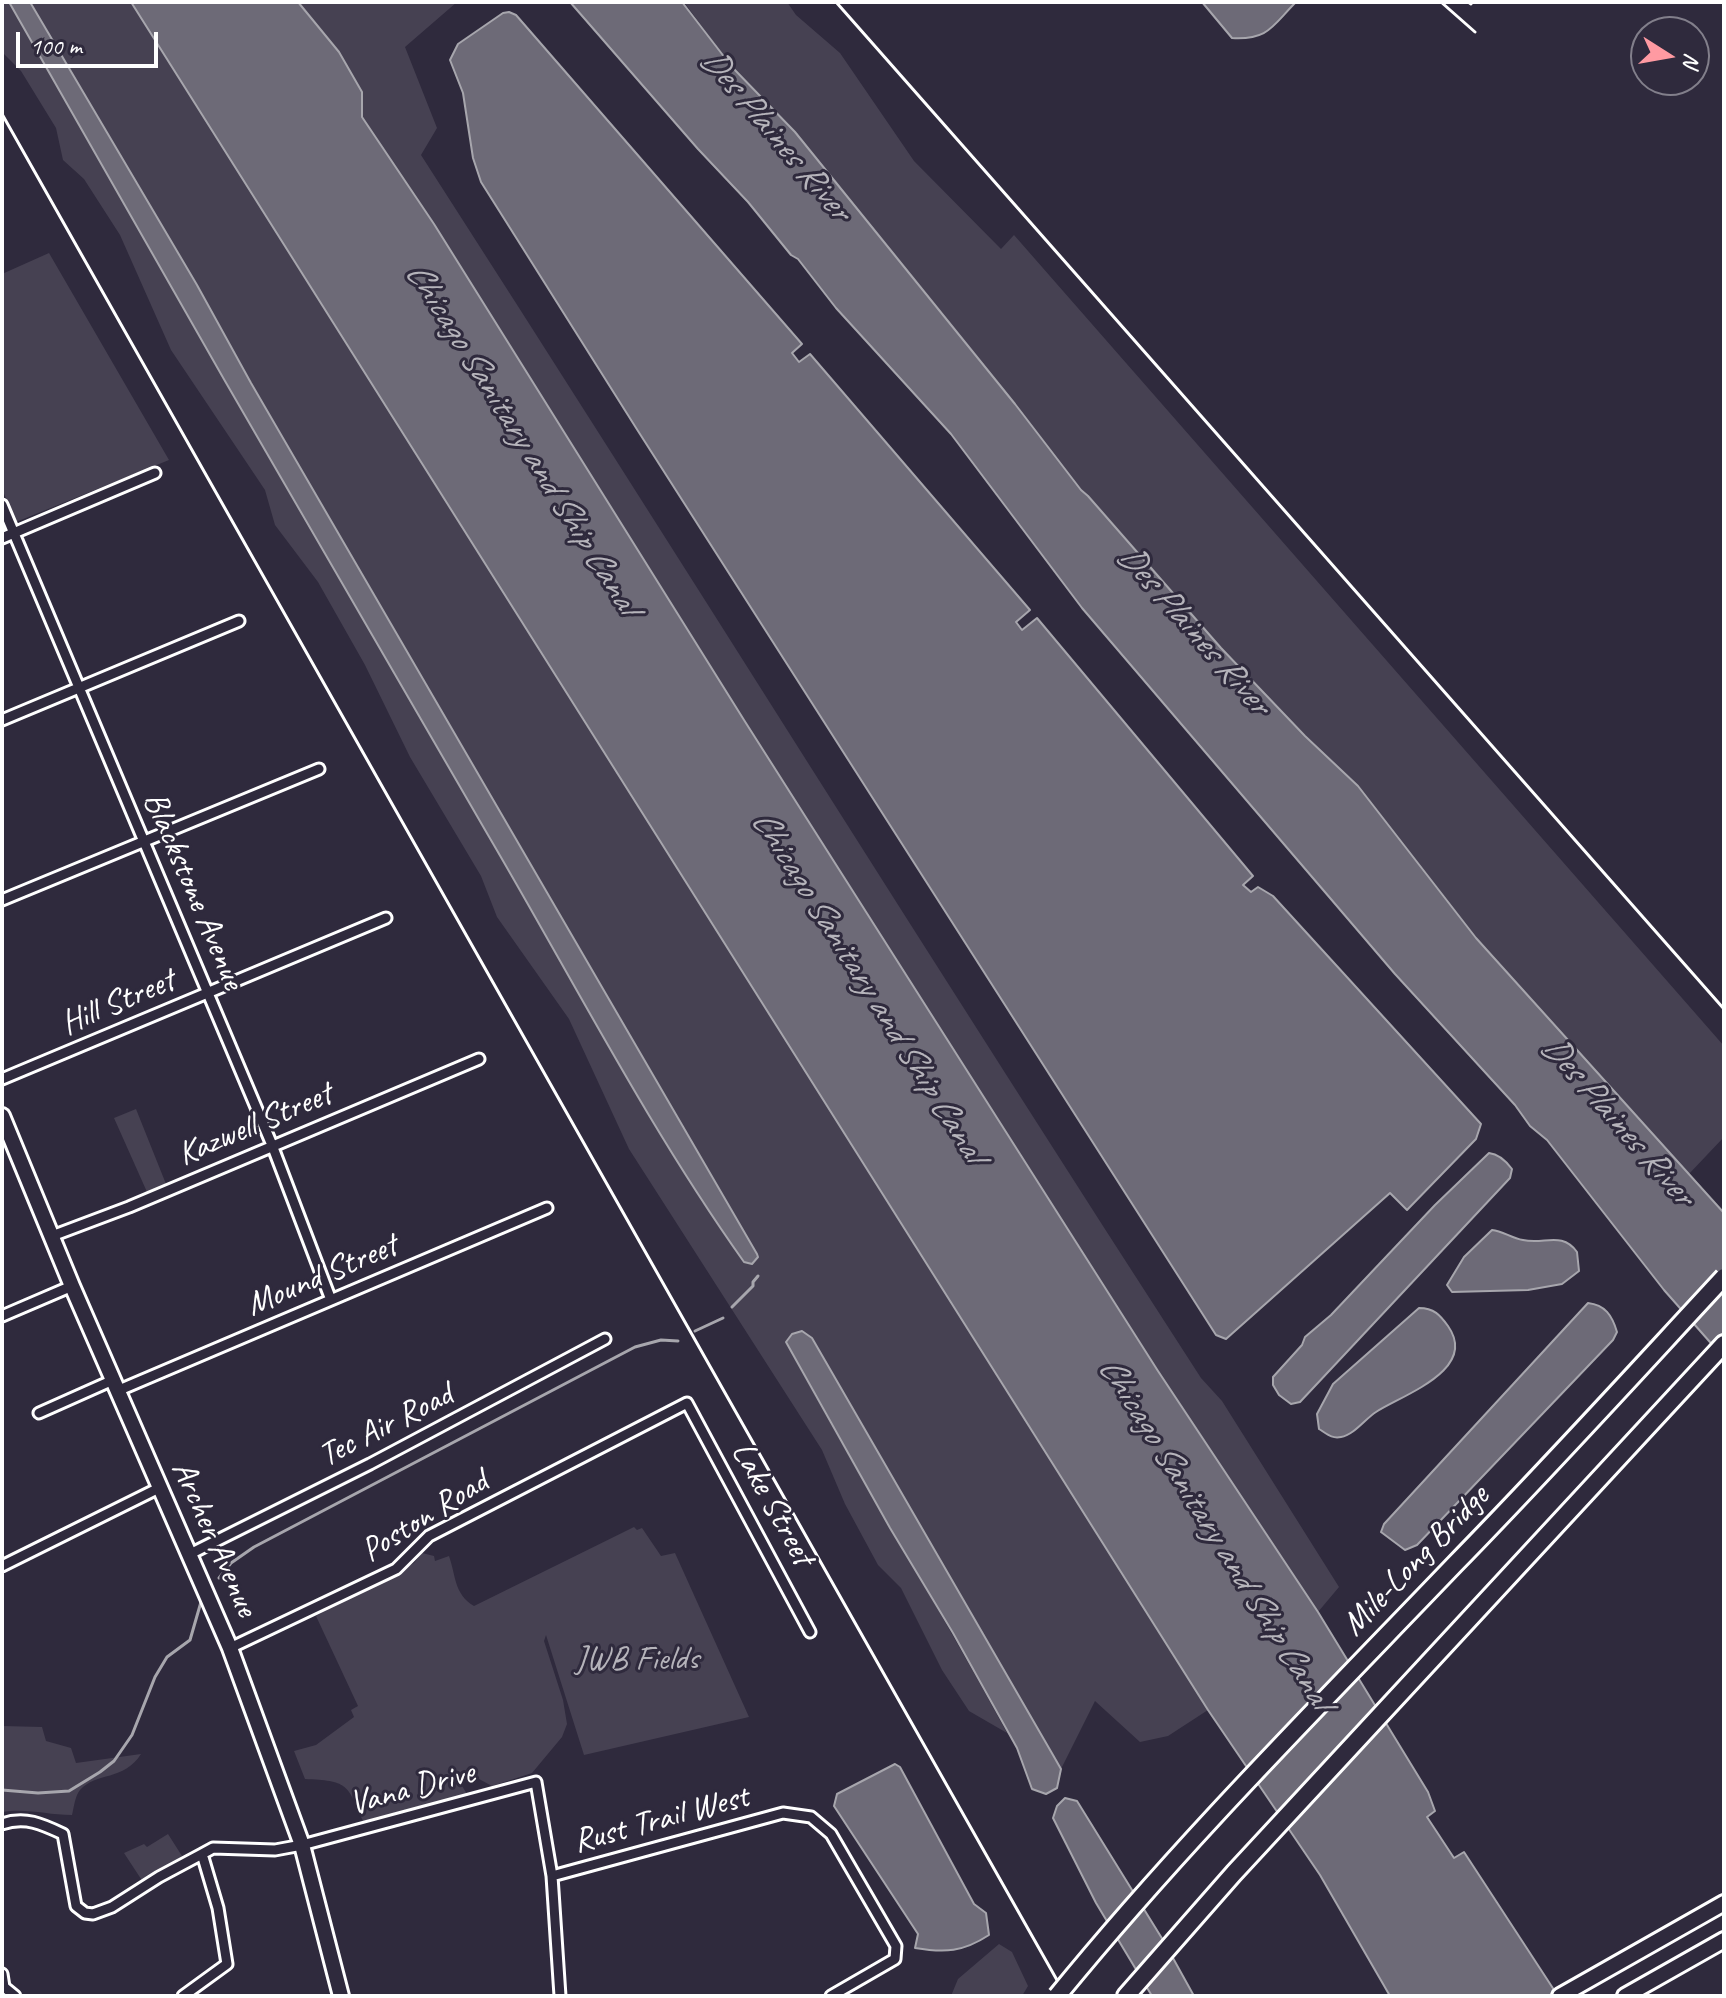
<!DOCTYPE html>
<style>
body{margin:0}
#map{position:relative;width:1726px;height:1998px;overflow:hidden;background:#2f2a3d;font-family:Caveat,sans-serif}
canvas{display:block}
.frame{position:absolute;inset:0;border:4px solid #fff;pointer-events:none}
.north{position:absolute;left:1630px;top:16px;width:80px;height:80px;box-sizing:border-box;background:#2f2a3d;border:2px solid #827f8b;border-radius:50%;rotate:101deg;font-size:22px;font-weight:700;line-height:32px;text-align:center;color:#fff}
.north::after{content:'';display:block;margin:auto;width:28px;height:36px;background:#ff9aa2;clip-path:polygon(50% 0,100% 100%,50% 72%,0 100%)}
.scale{position:absolute;left:16px;top:32px;width:142px;height:36px;box-sizing:border-box;border:4px solid #fff;border-top:0;padding-left:10px;font-size:24px;line-height:28px;white-space:nowrap;color:#fff;-webkit-text-stroke:6px #2f2a3d;paint-order:stroke}
</style>
<div id="map">
<canvas width="1726" height="1998"></canvas>
<div class="frame"></div>
<div class="north">N</div>
<div class="scale">100 m</div>
</div>
<script>
const ctx = document.querySelector('canvas').getContext('2d');
ctx.lineJoin = 'round';
function paint(path, color) { ctx.fillStyle = color; ctx.fill(path, 'evenodd'); }
function stroke(path, color, width, dash) { ctx.strokeStyle = color; ctx.lineWidth = width; ctx.lineCap = dash ? 'butt' : 'round'; ctx.setLineDash(dash || []); ctx.stroke(path); }
function drawText(font, color, halo, rows, align = 'center') {
  ctx.font = font + ' Caveat,sans-serif'; ctx.lineWidth = 6; ctx.setLineDash([]); ctx.textBaseline = 'middle'; ctx.strokeStyle = halo; ctx.fillStyle = color; for (const [text, x, y, turn = 0] of rows) {
    ctx.save(); ctx.translate(x, y); ctx.rotate((+turn || 0) * Math.PI / 180); ctx.textAlign = isNaN(turn) ? turn : align; if (halo) ctx.strokeText(text, 0, 0); ctx.fillText(text, 0, 0); ctx.restore();
  }
}
const green = new Path2D(`
 M 2,2 L 9,2 L 305,521 L 702,1202 L 757,1254 L 251,383 L 197,285 L 30,2 L 131,2 L 1208,1710 L 1168,1736 L 1140,1742 L 1095,1701 L 1061,1769 L 812,1339 L 786,1342 C 856,1474 936,1601 1007,1733 L 969,1711 L 942,1670 L 901,1588 L 878,1565 L 845,1504 L 822,1450 L 629,1149 L 569,1019 L 497,917 L 481,876 L 410,757 L 365,665 L 318,582 L 275,525 L 265,490 L 171,350 L 120,235 L 84,179 L 63,160 L 56,128 L 21,71 L 2,52 Z
 M 298,2 L 457,2 L 405,47 L 437,128 L 421,155 C 683,562 938,972 1201,1378 L 1222,1401 L 1339,1587 L 1318,1612 L 1158,1371 L 744,720 L 434,224 L 362,117 L 362,92 L 339,52 Z
 M 684,2 L 787,2 L 796,15 L 840,53 L 914,161 L 1001,249 L 1014,235 L 1724,1046 L 1724,1137 L 1688,1175 L 1476,938 L 1358,786 L 1305,736 L 1221,648 L 1088,496 L 1081,490 L 965,341 L 795,132 L 732,67 Z
 M 49,253 L 169,460 L 16,522 L 2,489 L 2,274 Z
 M 136,1109 L 166,1184 L 147,1192 L 114,1118 Z
 M 634,1527 L 637,1530 L 642,1528 L 661,1556 L 675,1553 L 749,1717 L 584,1755 L 546,1635 L 544,1641 L 563,1700 L 567,1724 L 562,1737 L 532,1773 L 492,1786 L 479,1779 L 471,1770 L 463,1776 L 462,1786 L 467,1794 L 363,1821 C 347,1783 347,1781 305,1779 L 294,1751 L 316,1745 L 354,1717 L 351,1710 L 358,1706 L 316,1616 L 414,1563 L 422,1553 L 434,1556 L 435,1561 L 449,1556 C 456,1576 454,1594 474,1606 Z
 M 2,1726 L 42,1727 L 46,1741 L 71,1748 L 76,1763 L 141,1754 C 124,1781 96,1772 80,1790 C 75,1796 74,1807 72,1815 C 47,1815 27,1808 2,1812 Z
 M 168,1834 L 182,1856 L 143,1882 L 124,1853 L 144,1844 L 147,1847 Z
 M 999,1944 L 1012,1952 L 1028,1986 L 1022,1996 L 951,1996 L 958,1979 Z`);
const water = new Path2D(`
 M 9,2 L 30,2 L 197,285 L 251,383 L 757,1254 L 758,1257 L 752,1264 L 744,1262 C 648,1127 572,978 488,835 C 326,558 167,281 9,2 Z
 M 131,2 L 298,2 L 339,52 L 362,92 L 362,117 L 434,224 L 744,720 L 1158,1371 L 1318,1612 L 1428,1792 L 1435,1811 L 1427,1817 L 1454,1858 L 1464,1852 L 1558,1996 L 1390,1996 L 1320,1875 L 1208,1710 Z
 M 570,2 L 682,2 L 732,67 L 795,132 L 1015,404 L 1081,490 L 1088,496 L 1221,648 L 1305,736 L 1358,786 L 1476,938 L 1724,1213 L 1724,1358 L 1664,1290 L 1547,1140 L 1530,1126 L 1515,1105 L 1395,974 L 1082,608 L 951,434 L 836,308 L 798,259 L 791,255 L 748,202 L 698,149 Z
 M 1202,2 L 1296,2 C 1272,26 1269,40 1232,38 Z
 M 509,12 L 516,15 L 802,344 L 792,353 L 799,362 L 810,354 L 1030,610 L 1016,622 L 1022,630 L 1037,618 L 1253,876 L 1243,885 L 1251,892 L 1258,887 L 1273,896 L 1481,1124 L 1476,1139 L 1407,1210 L 1390,1193 L 1226,1339 L 1216,1335 L 638,431 L 481,182 L 473,158 L 463,93 L 450,60 L 458,44 L 503,13 Z
 M 1489,1153 C 1499,1154 1506,1161 1512,1169 L 1510,1178 L 1300,1402 L 1291,1404 L 1279,1395 L 1273,1385 L 1273,1377 L 1302,1345 L 1305,1337 L 1331,1315 L 1435,1205 Z
 M 1492,1230 C 1503,1231 1511,1238 1523,1240 C 1544,1245 1562,1231 1577,1252 L 1579,1271 L 1562,1284 L 1528,1290 L 1452,1292 L 1447,1285 L 1464,1257 Z
 M 1588,1303 C 1605,1305 1612,1315 1617,1332 L 1613,1340 L 1417,1545 L 1405,1550 L 1381,1532 L 1384,1524 Z
 M 1419,1308 C 1434,1308 1440,1315 1448,1326 C 1479,1370 1402,1395 1376,1412 C 1365,1419 1354,1435 1341,1437 C 1332,1439 1327,1434 1319,1429 L 1317,1414 L 1333,1384 Z
 M 802,1331 L 812,1338 L 1053,1755 L 1061,1769 L 1057,1788 L 1046,1794 L 1032,1789 L 1017,1748 L 953,1633 L 890,1528 L 786,1342 L 792,1334 Z
 M 895,1764 L 900,1767 L 974,1904 L 986,1913 L 989,1935 C 963,1952 945,1953 915,1948 L 918,1934 L 834,1806 L 837,1794 Z
 M 1065,1798 L 1077,1801 L 1163,1940 L 1194,1996 L 1152,1996 L 1096,1903 L 1053,1818 L 1057,1806 Z`);
const stream = new Path2D(`
 M 732,1307 L 753,1286 L 753,1282 L 758,1276
 M 695,1331 L 723,1318
 M 219,1578 L 231,1563 L 254,1547 L 635,1347 L 661,1340 L 678,1341
 M 2,1790 L 38,1793 L 69,1791 L 100,1772 L 114,1761 L 132,1735 L 155,1677 L 167,1657 L 190,1640 L 201,1602`);
const minor = new Path2D(`
 M 2,505 L 272,1145 L 331,1300
 M 2,538 L 155,473
 M 2,720 L 239,621
 M 2,900 L 319,769
 M 2,1079 L 386,918
 M 52,1236 L 129,1207 L 479,1059
 M 2,1316 L 72,1286
 M 117,1391 L 547,1208
 M 39,1413 L 113,1380
 M 188,1555 L 370,1464 L 605,1339
 M 2,1566 L 159,1488
 M 230,1648 L 396,1569 L 429,1536 L 687,1403 L 810,1632
 M 2,1824 C 25,1816 42,1824 63,1834 L 76,1906 L 85,1913 L 93,1914 L 112,1907 L 159,1877 L 202,1854 L 218,1908 L 227,1964 L 183,1996
 M 202,1854 L 213,1848 L 275,1850 L 302,1845 L 536,1782 L 552,1876 L 560,1996
 M 552,1876 L 783,1813 L 811,1817 L 831,1834 L 896,1946 L 895,1959 L 831,1996
 M 2,1974 L 4,1987 L 15,1996`);
const primary = new Path2D(`
 M 2,1116 L 72,1286 L 230,1648 L 302,1845 L 341,1996`);
const trunk = new Path2D(`
 M 1560,1996 L 1724,1903
 M 1625,1996 L 1724,1940`);
const motorway = new Path2D(`
 M 1126,1996 L 1234,1873 L 1724,1344`);
const rail = new Path2D(`
 M 836,2 L 1724,1009
 M 1441,2 L 1475,32
 M 1468,2 L 1471,4
 M 2,114 L 1066,1996`);
const motorwayBridge = new Path2D(`
 M 1057,1996 C 1181,1844 1320,1705 1455,1564 C 1547,1470 1635,1373 1724,1277`);
const streetNames = [
 ["Blackstone Avenue",193,891,67],
 ["Hill Street",118,1003,-23],
 ["Kazwell Street",255,1125,-23],
 ["Mound Street",322,1276,-23],
 ["Tec Air Road",386,1426,-27],
 ["Lake Street",772,1504,61],
 ["Poston Road",425,1517,-32],
 ["Archer Avenue",214,1539,66],
 ["Mile-Long Bridge",1416,1561,-46],
 ["Vana Drive",412,1789,-15],
 ["Rust Trail West",661,1820,-15]
];
const parkNames = [
 ["JWB Fields",637,1660]
];
const waterNames = [
 ["Des Plaines River",775,135,50],
 ["Chicago Sanitary and Ship Canal",521,438,58],
 ["Des Plaines River",1193,630,49],
 ["Chicago Sanitary and Ship Canal",867,986,58],
 ["Des Plaines River",1617,1121,49],
 ["Chicago Sanitary and Ship Canal",1214,1533,58]
];
paint(green, '#464152');
paint(water, '#6d6a77');
stroke(water, '#a7a6ad', 2);
stroke(stream, '#a7a6ad', 3);
stroke(minor, '#fff', 15);
stroke(primary, '#fff', 20);
stroke(trunk, '#fff', 20);
stroke(motorway, '#fff', 22);
stroke(minor, '#2f2a3d', 9);
stroke(primary, '#2f2a3d', 14);
stroke(trunk, '#2f2a3d', 14);
stroke(motorway, '#2f2a3d', 16);
stroke(rail, '#fff', 3);
stroke(motorwayBridge, '#fff', 22, []);
stroke(motorwayBridge, '#2f2a3d', 16);
drawText('34px', '#fff', '#2f2a3d', streetNames);
drawText('34px', '#b5b3ba', '#2f2a3d', parkNames);
drawText('italic 36px', '#b6b4bb', '#2f2a3d', waterNames);
</script>
